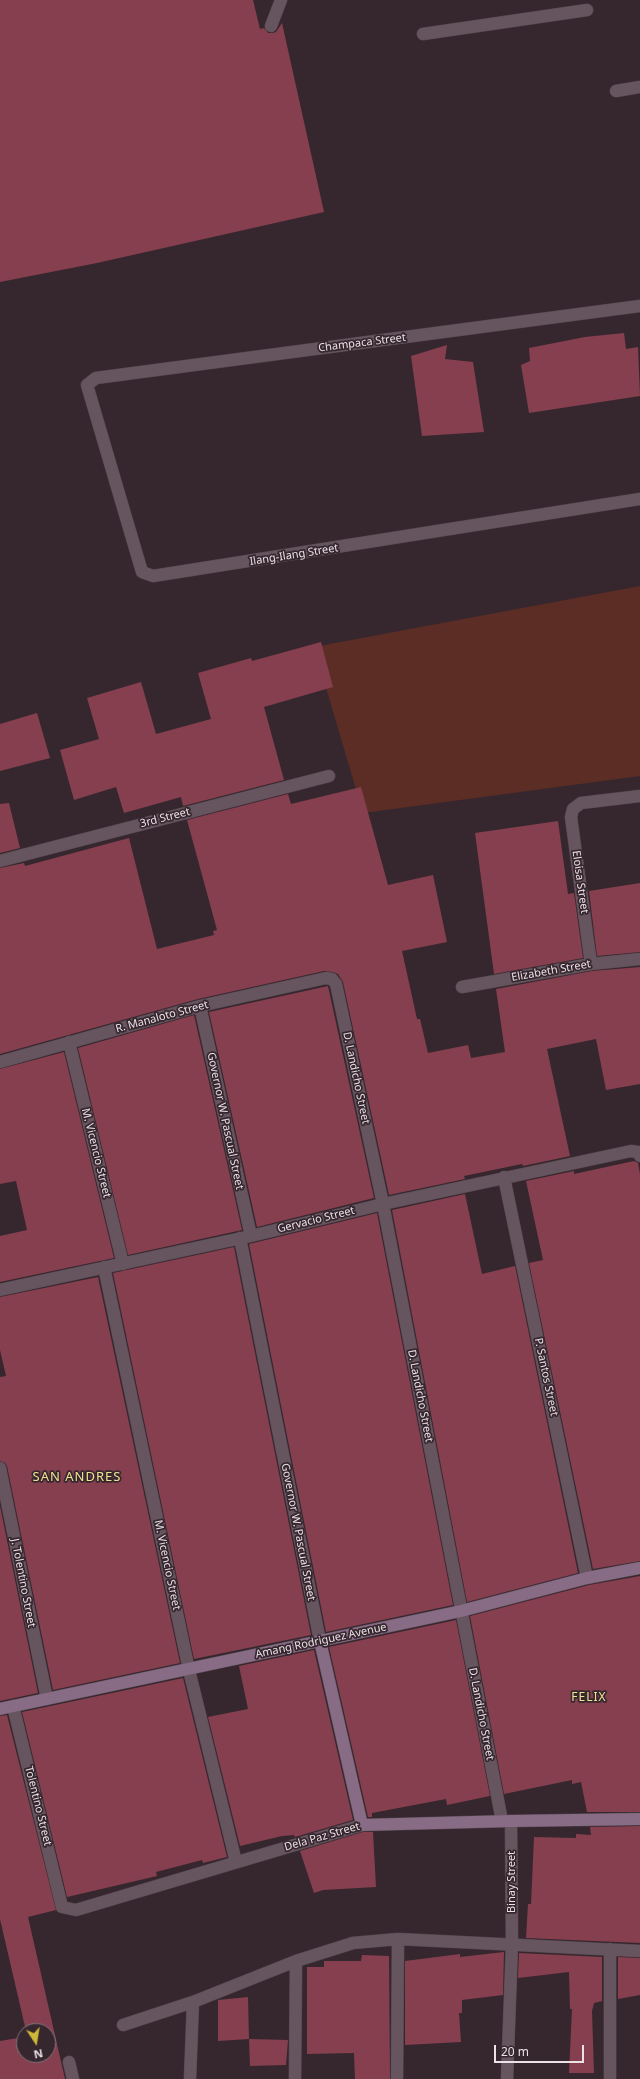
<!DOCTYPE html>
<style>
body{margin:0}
#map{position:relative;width:640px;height:2079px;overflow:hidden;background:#36272f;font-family:"Noto Sans",sans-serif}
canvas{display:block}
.north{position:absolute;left:16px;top:2023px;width:40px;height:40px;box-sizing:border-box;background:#36272f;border:1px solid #7f7179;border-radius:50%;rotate:168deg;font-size:11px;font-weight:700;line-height:16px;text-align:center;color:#ece1e7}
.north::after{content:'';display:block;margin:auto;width:14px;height:18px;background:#ceb837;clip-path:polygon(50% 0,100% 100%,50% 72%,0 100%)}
.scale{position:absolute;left:494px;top:2045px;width:90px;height:18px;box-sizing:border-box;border:2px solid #ece1e7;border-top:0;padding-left:5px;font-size:12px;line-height:14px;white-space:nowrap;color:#ece1e7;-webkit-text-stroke:3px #36272f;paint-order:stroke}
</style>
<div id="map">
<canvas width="640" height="2079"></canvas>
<div class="north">N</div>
<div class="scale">20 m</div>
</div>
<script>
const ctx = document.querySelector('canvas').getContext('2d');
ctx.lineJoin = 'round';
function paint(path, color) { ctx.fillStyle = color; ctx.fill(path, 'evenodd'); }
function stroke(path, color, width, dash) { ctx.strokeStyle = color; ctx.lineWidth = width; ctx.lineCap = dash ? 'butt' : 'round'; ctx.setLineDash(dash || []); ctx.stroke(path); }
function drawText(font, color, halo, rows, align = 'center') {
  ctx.font = font + ' "Noto Sans",sans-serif'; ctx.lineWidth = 3.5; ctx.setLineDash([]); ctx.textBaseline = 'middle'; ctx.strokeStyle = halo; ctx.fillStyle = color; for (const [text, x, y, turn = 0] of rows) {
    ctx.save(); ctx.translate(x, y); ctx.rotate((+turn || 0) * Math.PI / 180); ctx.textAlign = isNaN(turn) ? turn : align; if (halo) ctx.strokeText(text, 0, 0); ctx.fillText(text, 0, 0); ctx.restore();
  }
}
const green = new Path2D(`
 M 640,586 L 640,776 L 363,813 L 314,647 Z`);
const building = new Path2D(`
 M 0,0 L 253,0 L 260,29 L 264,28 L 268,33 L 273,33 L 276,32 L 282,23 L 324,212 L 97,263 L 0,282 Z
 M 624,333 L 626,349 L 638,347 L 640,396 L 529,413 L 521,365 L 530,361 L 529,348 L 585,337 Z
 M 447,345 L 445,359 L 473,362 L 484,432 L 422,436 L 411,356 Z
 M 321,642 L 333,687 L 264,707 L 284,780 L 183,806 L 181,797 L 124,813 L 116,787 L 74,800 L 60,750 L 99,739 L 87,698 L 141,682 L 156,734 L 211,719 L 198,673 L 251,658 L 252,661 Z
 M 37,713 L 50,758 L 0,771 L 0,724 Z
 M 361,787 L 388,885 L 433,875 L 447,942 L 402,951 L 417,1019 L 420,1019 L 428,1053 L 468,1045 L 471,1058 L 505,1052 L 496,989 L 592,971 L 640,967 L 640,1084 L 606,1090 L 596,1039 L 547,1049 L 570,1156 L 523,1166 L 522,1164 L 464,1176 L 465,1179 L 389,1195 L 343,982 L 338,974 L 333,972 L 324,971 L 198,999 L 0,1054 L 0,868 L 24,863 L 25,866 L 129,838 L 157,949 L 214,935 L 213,931 L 217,930 L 187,820 L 288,794 L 291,804 Z
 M 9,803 L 20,848 L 0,853 L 0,804 Z
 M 558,821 L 568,894 L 574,893 L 583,958 L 494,974 L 475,833 Z
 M 640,883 L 640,952 L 597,956 L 589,891 Z
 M 328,986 L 374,1198 L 257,1227 L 209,1012 Z
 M 194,1015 L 242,1230 L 128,1255 L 78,1048 Z
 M 64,1052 L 114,1258 L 0,1282 L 0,1236 L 27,1230 L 16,1181 L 0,1184 L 0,1069 Z
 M 634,1161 L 638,1163 L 640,1174 L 640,1561 L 593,1569 L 529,1263 L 543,1260 L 526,1181 L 574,1171 L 574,1174 Z
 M 465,1194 L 482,1274 L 515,1266 L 578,1573 L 467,1602 L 392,1210 Z
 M 377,1213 L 453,1605 L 326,1632 L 249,1244 Z
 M 234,1247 L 311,1635 L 194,1659 L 113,1273 Z
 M 98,1277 L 180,1663 L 53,1690 L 7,1466 L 5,1463 L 0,1461 L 0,1377 L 6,1376 L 0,1350 L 0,1297 Z
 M 0,1506 L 38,1693 L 0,1701 Z
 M 640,1576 L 640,1812 L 587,1812 L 581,1782 L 572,1784 L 572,1780 L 504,1794 L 470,1616 L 589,1585 Z
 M 456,1620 L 490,1796 L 447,1805 L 446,1799 L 372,1813 L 372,1817 L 368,1817 L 329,1647 Z
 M 314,1650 L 353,1820 L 295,1837 L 294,1835 L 282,1836 L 240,1846 L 208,1717 L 248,1709 L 239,1666 Z
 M 183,1678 L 227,1857 L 203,1863 L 202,1860 L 156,1872 L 157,1876 L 67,1897 L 22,1712 Z
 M 7,1715 L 56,1910 L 28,1917 L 65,2079 L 0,2079 L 0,2041 L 24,2037 L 24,2055 L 48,2055 L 48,2031 L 26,2031 L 0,1919 L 0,1716 Z
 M 640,1826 L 640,1943 L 526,1938 L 528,1904 L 531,1904 L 534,1837 L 576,1838 L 576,1834 L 591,1835 L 590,1827 Z
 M 363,1832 L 373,1832 L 376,1887 L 323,1890 L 314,1893 L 300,1851 Z
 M 504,1952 L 503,1995 L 462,2000 L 462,2013 L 459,2013 L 461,2042 L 405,2045 L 405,1961 L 460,1954 L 460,1957 Z
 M 519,1953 L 602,1957 L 602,2001 L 594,2003 L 592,2011 L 594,2073 L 569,2073 L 572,2009 L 570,2009 L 569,1972 L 518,1978 Z
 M 362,1955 L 389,1956 L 390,2079 L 355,2079 L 354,2053 L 307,2054 L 307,1967 L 324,1967 L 324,1961 L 361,1961 Z
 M 618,1957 L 640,1958 L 640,1995 L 618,1999 Z
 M 248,1997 L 249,2039 L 218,2041 L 218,2000 Z
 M 249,2039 L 288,2040 L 286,2065 L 250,2066 Z`);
const lane = new Path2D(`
 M 271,26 L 281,0
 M 423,34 L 587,10
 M 69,2062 L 73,2079`);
const street = new Path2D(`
 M 616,91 L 640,87
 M 640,306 L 96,378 L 87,385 L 142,572 L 153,576 L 640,499
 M 0,861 L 329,776
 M 591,964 L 571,817 L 573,809 L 581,803 L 640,796
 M 462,987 L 591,964 L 640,959
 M 200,1006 L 251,1236
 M 69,1042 L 123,1264
 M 0,1062 L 200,1006 L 326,978 L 332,979 L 336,984 L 383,1204 L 502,1821
 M 504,1177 L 587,1578
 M 240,1238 L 320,1641
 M 104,1267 L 189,1670 L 236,1862
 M 0,1290 L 251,1236 L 383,1204 L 631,1151 L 638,1152 L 640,1156
 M 0,1468 L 47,1699
 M 13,1706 L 62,1907 L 76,1910 L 362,1825
 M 123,2025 L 193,2002 L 296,1961 L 353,1943 L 398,1939 L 640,1951
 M 190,2079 L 193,2002
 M 295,2079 L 296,1961
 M 397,2079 L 398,1939
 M 507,2079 L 512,1944 L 511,1821
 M 610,2079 L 610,1949`);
const secondary = new Path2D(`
 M 320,1641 L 362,1825 L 511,1821 L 640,1819
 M 0,1709 L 461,1611 L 587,1578 L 640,1568`);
const streetNames = [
 ["Champaca Street",362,343,-7],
 ["Ilang-Ilang Street",294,555,-9],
 ["3rd Street",165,818,-14],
 ["Eloisa Street",580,882,82],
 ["Elizabeth Street",551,971,-10],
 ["R. Manaloto Street",162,1017,-15],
 ["D. Landicho Street",356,1078,78],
 ["Governor W. Pascual Street",225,1121,78],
 ["M. Vicencio Street",96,1153,76],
 ["Gervacio Street",316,1220,-14],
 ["P. Santos Street",546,1377,78],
 ["D. Landicho Street",420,1396,79],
 ["Governor W. Pascual Street",298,1532,79],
 ["M. Vicencio Street",167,1565,78],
 ["J. Tolentino Street",23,1583,79],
 ["Amang Rodriguez Avenue",321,1641,-12],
 ["D. Landicho Street",481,1714,79],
 ["Tolentino Street",38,1806,76],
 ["Dela Paz Street",322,1837,-16],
 ["Binay Street",512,1882,-90]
];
const neighbourhoodNames = [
 ["FELIX",589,1698]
];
const quarterNames = [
 ["SAN ANDRES",77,1477]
];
paint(green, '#5c2d25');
paint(building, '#863f4f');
stroke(lane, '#53464d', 13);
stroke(street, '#53464d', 13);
stroke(secondary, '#53464d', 13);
stroke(lane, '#66545e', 12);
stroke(street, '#66545e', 12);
stroke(secondary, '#886b85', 12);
drawText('11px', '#ece1e7', '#36272f', streetNames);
ctx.letterSpacing = '1px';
drawText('12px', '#f0e293', '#36272f', neighbourhoodNames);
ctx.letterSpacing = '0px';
ctx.letterSpacing = '1px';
drawText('13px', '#f0e293', '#36272f', quarterNames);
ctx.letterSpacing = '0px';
</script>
